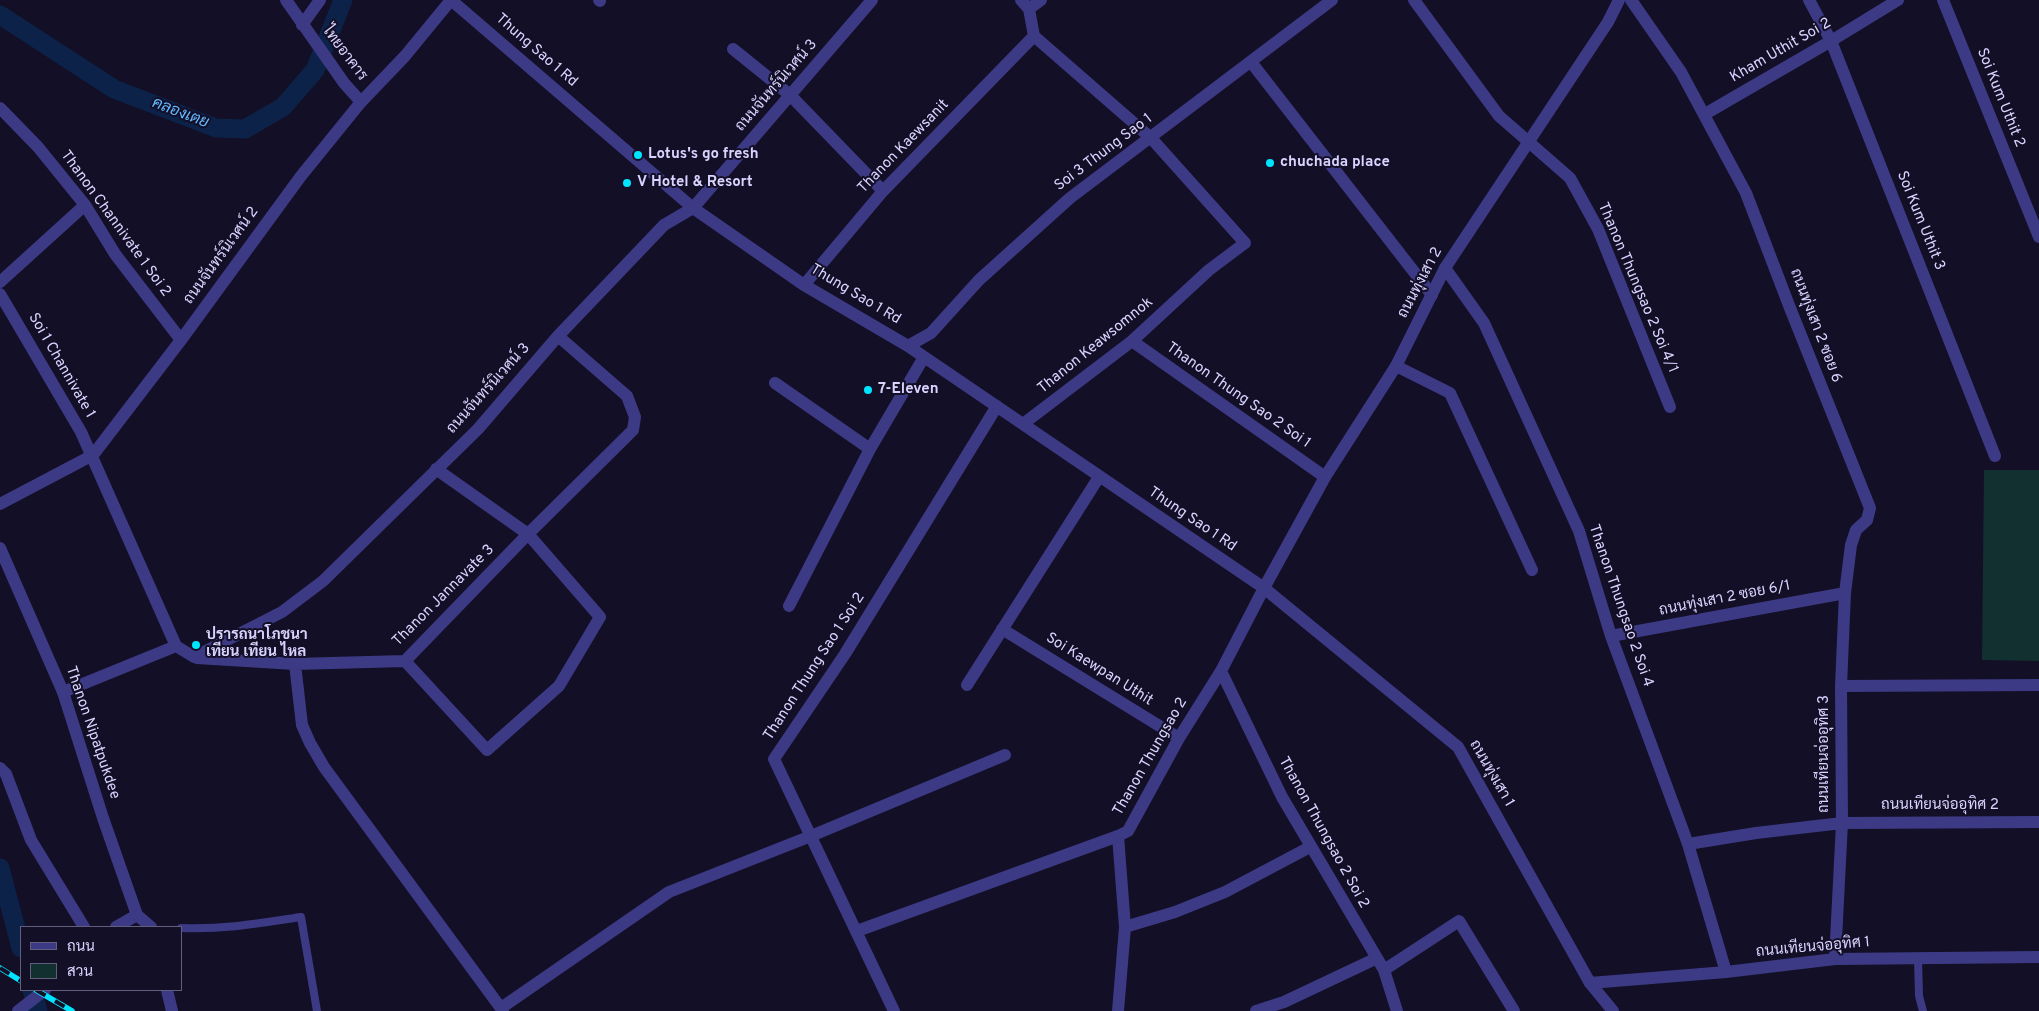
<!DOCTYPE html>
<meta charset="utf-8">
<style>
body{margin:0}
#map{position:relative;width:2039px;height:1011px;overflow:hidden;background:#130f26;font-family:Overpass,Sarabun,sans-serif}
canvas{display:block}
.legend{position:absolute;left:20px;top:926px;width:162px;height:65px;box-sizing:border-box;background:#130f26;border:1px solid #625e7d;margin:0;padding:6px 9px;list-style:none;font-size:15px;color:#d9d4ff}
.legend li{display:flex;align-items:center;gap:10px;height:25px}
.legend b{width:25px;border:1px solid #625e7d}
</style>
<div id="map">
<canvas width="2039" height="1011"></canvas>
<ul class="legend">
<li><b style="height:6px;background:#3d3a85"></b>ถนน</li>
<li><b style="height:14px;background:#12302f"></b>สวน</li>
</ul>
</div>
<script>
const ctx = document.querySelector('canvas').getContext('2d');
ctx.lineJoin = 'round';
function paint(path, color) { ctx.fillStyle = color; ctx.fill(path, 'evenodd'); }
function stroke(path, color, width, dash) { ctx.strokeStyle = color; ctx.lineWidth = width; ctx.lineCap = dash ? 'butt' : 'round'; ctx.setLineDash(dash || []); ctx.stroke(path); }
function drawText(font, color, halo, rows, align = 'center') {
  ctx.font = font + ' Overpass,Sarabun,sans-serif'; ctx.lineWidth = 4; ctx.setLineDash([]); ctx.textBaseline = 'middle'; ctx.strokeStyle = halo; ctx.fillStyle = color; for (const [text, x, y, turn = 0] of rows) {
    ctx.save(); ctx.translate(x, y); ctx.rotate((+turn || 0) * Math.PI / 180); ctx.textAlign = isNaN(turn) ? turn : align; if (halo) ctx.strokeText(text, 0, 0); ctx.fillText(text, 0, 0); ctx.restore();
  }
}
const green = new Path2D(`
 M 1984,470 L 2039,470 L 2039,661 L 1982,660 Z`);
const canal = new Path2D(`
 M 0,15 L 114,89 L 216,128 L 245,129 L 283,107 L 315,70 L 343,0
 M 0,868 L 21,948
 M 32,990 L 38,1011`);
const service = new Path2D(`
 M 181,928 C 222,930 261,923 301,917 L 317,1011
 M 1918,958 L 1919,996 L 1923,1011`);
const minor = new Path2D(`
 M 286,0 L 344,83 L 361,102
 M 451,0 L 693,208 L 804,285 L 908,346 L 1264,588 L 1221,671 L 1179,738 L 1128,831 L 1118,836 L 1125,927 L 1118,1011
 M 599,0 L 600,1
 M 1021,0 L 1029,9 L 1034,36 L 1151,138 L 1245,243 L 1209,270 L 1132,341 L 1023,424
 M 1414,0 L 1499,116 L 1570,178 L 1598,229 L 1670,407
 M 1631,0 L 1681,72 L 1746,193 L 1790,308 L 1870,508 L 1867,520 L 1856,530 L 1851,545 L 1845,593 L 1841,686 L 1842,823 L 1835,959
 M 1809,0 L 1831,41 L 1995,456
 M 1943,0 L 2039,237
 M 1029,9 L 1041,0
 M 302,25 L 320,0
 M 733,49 L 790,95 L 883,191
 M 1251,62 L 1432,295
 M 0,108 L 38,147 L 85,205 L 115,254 L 181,340
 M 1705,114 L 1831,41 L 1898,0
 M 1445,268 L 1484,323 L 1579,531 L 1611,636 L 1688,844 L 1726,972
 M 0,282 L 85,205
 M 804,285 L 883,191 L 1034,36
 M 0,294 L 81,432 L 176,646
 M 1132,341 L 1325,477
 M 908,346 L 931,333 L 979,280 L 1070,198 L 1332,0
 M 1396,366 L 1450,393 L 1532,570
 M 775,383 L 870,449
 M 0,504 L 93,455 L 181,340 L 301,176 L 361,102 L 405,56 L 451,0
 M 789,606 L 870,449 L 924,357
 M 1002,629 L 1179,738
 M 1611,636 L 1845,593
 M 197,658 L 295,664 L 405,661 L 528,534 L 633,430 L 635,417 L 627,396 L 558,336
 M 405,661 L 487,750 L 559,686 L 600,617 L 528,534 L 436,469
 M 295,664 L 302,725 L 310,743 L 324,767 L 503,1011
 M 1221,671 L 1282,797 L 1384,970 L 1397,1011
 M 967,685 L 1099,477
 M 1841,686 L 2039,685
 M 63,692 L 176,646 L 194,657 L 282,612 L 323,581 L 478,429 L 558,336 L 664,225 L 693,208 L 872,0
 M 0,768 L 6,774 L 31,840 L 84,927
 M 1688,844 L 1756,833 L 1842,823 L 2039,822
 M 116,927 L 137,915
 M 1125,927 L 1175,912 L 1225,892 L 1310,847
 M 857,931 L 1118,836
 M 1384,970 L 1459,921 L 1514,1011
 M 1590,983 L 1726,972 L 1835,959 L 2039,957
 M 1590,983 L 1613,1011
 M 501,1008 L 669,892 L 811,836 L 1005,755
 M 18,1011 L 45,990
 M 894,1011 L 774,759 L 845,654 L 997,406
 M 1256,1011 L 1284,1002 L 1375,959`);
const tertiary = new Path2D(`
 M 0,548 L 63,692 L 103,818 L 137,915 L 151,927
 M 1590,983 L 1458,747 L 1264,588 L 1325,477 L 1396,366 L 1445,268 L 1608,22 L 1619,0
 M 167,990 L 172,1011`);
const rail = new Path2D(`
 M 0,968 L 21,981
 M 36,990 L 72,1011`);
const markers = [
 [638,155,5,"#00e5ff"],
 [1270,163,5,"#00e5ff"],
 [627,183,5,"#00e5ff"],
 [868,390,5,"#00e5ff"],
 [196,645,5,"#00e5ff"]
];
const streetNames = [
 ["Thung Sao 1 Rd",536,51,41],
 ["Kham Uthit Soi 2",1781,51,-30],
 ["ไทยอาคาร",344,54,53],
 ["ถนนจันทร์นิเวศน์ 3",777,86,-49],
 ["Soi Kum Uthit 2",2000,98,68],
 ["Thanon Kaewsanit",904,147,-46],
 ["Soi 3 Thung Sao 1",1104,153,-37],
 ["Soi Kum Uthit 3",1920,221,68],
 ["Thanon Channivate 1 Soi 2",115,224,54],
 ["ถนนจันทร์นิเวศน์ 2",222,256,-54],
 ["ถนนทุ่งเสา 2",1421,283,-62],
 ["Thanon Thungsao 2 Soi 4/1",1637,288,67],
 ["Thung Sao 1 Rd",855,295,31],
 ["ถนนทุ่งเสา 2 ซอย 6",1815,326,69],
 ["Thanon Keawsomnok",1096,346,-39],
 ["Soi 1 Channivate 1",61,366,60],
 ["ถนนจันทร์นิเวศน์ 3",489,389,-48],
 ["Thanon Thung Sao 2 Soi 1",1238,396,35],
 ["Thung Sao 1 Rd",1192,520,34],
 ["Thanon Jannavate 3",444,596,-45],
 ["ถนนทุ่งเสา 2 ซอย 6/1",1725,599,-11],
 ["Thanon Thungsao 2 Soi 4",1620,606,71],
 ["Thanon Thung Sao 1 Soi 2",815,667,-57],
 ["Soi Kaewpan Uthit",1099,670,32],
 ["Thanon Nipatpukdee",92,733,71],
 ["ถนนเทียนจ่ออุทิศ 3",1825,754,-90],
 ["Thanon Thungsao 2",1151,757,-60],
 ["ถนนทุ่งเสา 1",1491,774,60],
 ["ถนนเทียนจ่ออุทิศ 2",1940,806],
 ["Thanon Thungsao 2 Soi 2",1323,833,61],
 ["ถนนเทียนจ่ออุทิศ 1",1813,948,-5]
];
const poiNames = [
 ["Lotus's go fresh",648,155],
 ["chuchada place",1280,163],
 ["V Hotel & Resort",637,183],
 ["7-Eleven",878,390],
 ["ปรารถนาโภชนา",206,636],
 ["เทียน เทียน ไหล",206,653]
];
const waterNames = [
 ["คลองเตย",180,114,21]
];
paint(green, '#12302f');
stroke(canal, '#0c2248', 19);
stroke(service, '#3d3a85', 8);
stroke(minor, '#3d3a85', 12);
stroke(tertiary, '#3d3a85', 12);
stroke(rail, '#00e5ff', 5.5);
stroke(rail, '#130f26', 4, [11]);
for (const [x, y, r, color] of markers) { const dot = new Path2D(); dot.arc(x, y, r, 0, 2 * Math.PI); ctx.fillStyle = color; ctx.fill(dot); stroke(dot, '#130f26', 2); }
drawText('15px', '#d9d4ff', '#130f26', streetNames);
drawText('bold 15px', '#d9d4ff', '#130f26', poiNames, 'left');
drawText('italic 16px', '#62b6ff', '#130f26', waterNames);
</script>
